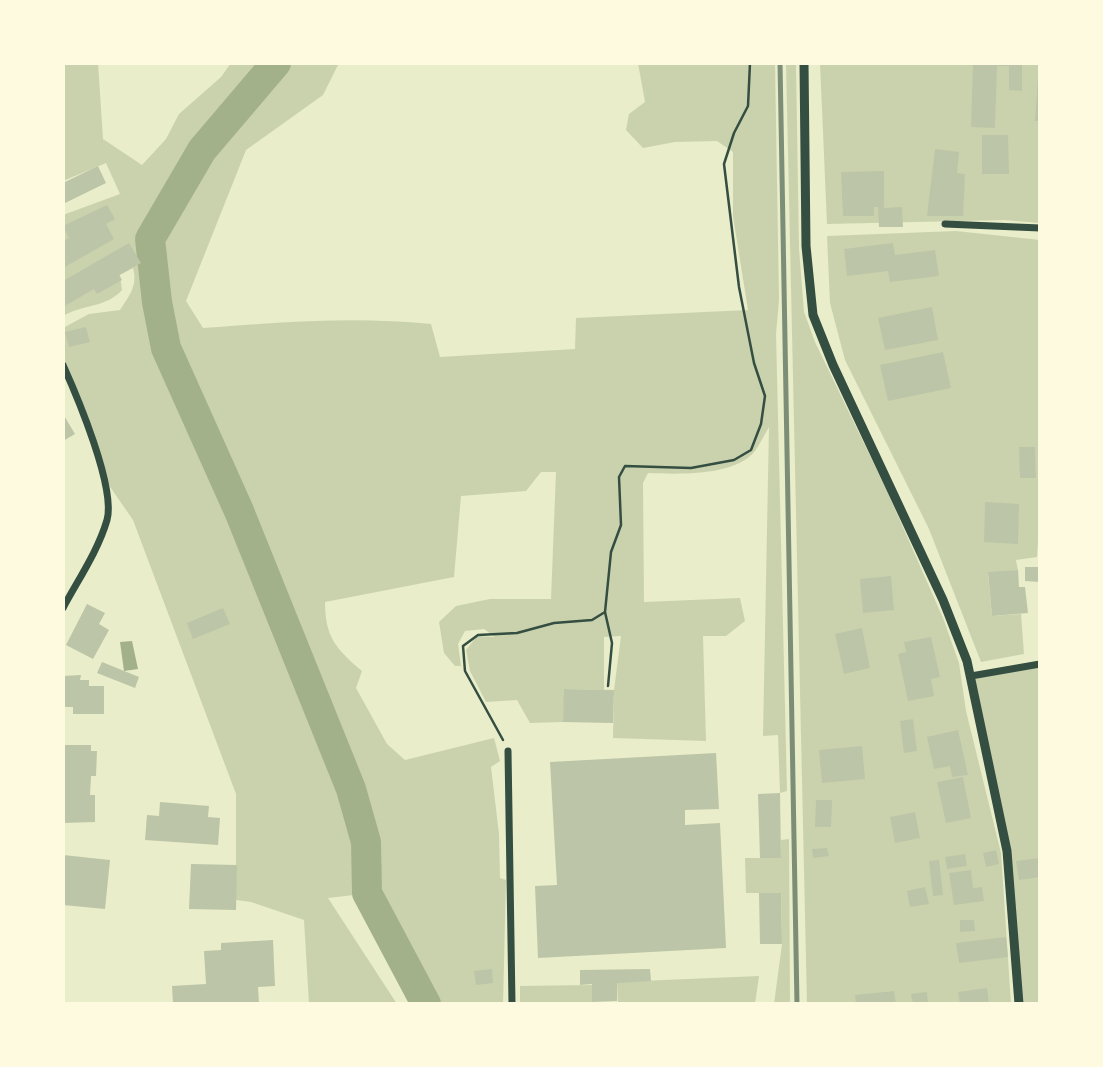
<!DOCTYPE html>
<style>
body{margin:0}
#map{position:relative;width:1103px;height:1067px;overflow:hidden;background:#e9edc9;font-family:"IBM Plex Sans",sans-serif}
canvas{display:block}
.frame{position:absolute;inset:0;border:65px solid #fefae0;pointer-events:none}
</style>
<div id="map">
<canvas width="1103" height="1067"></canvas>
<div class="frame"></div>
</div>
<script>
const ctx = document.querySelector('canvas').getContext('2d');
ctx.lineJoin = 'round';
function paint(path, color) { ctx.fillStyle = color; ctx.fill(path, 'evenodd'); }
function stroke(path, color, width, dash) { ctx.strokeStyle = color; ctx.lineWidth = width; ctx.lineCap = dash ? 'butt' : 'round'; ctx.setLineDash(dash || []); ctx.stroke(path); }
const green = new Path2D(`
 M 63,63 L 98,63 L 103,139 L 142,165 L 166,139 L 179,114 L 221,77 L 231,63 L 266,63 L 193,144 L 155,213 L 147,238 L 154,302 L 163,348 L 235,514 L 348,790 L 362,842 L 363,894 L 328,898 L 397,1004 L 309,1004 L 304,920 L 251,902 L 236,900 L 236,794 L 133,520 L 106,481 L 85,408 L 63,356 L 63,328 L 89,314 L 120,310 C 129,296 138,286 133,268 L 120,275 L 122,290 C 106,308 83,304 63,316 L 63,215 L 120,194 L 106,163 L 63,181 Z
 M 279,63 L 339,63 L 323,95 L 246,150 L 186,301 L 203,328 C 279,322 355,316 431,324 L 440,357 L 575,349 L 576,318 L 748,310 L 733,216 L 733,152 L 717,141 L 675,142 L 643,148 L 626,130 L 629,114 L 645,102 L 638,63 L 775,63 L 779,300 L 776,334 L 787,791 L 780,793 L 778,735 L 763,736 L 769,427 C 764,435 760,444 755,451 C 734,477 677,474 648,473 L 643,483 L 644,602 L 740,598 L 745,621 L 726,636 L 703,636 L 706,741 L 613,738 L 614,690 L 621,636 L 604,637 L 604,690 L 565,689 L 563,722 L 530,723 L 517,700 L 486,702 L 470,671 L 466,650 L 477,636 L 495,637 L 484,629 L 465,631 L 458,644 L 461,666 L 455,666 L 444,653 L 439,622 L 456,606 L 490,599 L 551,599 L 556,472 L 541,472 L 526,491 L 461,496 L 454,577 L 325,602 C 325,637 336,649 362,671 L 356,688 L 387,744 L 405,760 L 494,738 L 500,761 L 491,767 L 499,834 L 500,878 L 506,880 L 503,1004 L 429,1004 L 370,892 L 367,842 L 354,789 L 241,510 L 168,346 L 160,302 L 152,238 L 205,151 Z
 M 786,63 L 796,63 L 799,249 L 804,312 L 815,342 L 887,491 L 943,618 L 959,663 L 966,711 L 1001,853 L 1011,1004 L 807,1004 Z
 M 820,63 L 1040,63 L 1040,223 L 1004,220 L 827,224 Z
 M 956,231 L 1040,240 L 1040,512 L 1037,557 L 1016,560 L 1018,570 L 988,573 L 992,616 L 1021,614 L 1024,654 L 981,662 L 929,529 L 845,360 L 830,303 L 827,236 Z
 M 1040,664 L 1040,1004 L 1019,1004 L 1007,851 L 971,676 Z
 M 789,839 L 790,1004 L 774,1004 L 782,944 L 781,893 L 746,893 L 745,858 L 781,858 L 781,840 Z
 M 759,976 L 755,1004 L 618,1004 L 617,982 Z
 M 592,985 L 592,1004 L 520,1004 L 520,986 Z`);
const water = new Path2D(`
 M 132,641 L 138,669 L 124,671 L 120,642 Z`);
const river = new Path2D(`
 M 276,63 L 202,150 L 150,239 L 157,302 L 166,348 L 239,511 L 351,789 L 366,842 L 367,893 L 426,1004`);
const building = new Path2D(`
 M 973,63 L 1022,63 L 1022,91 L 1009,90 L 1009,66 L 997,66 L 995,128 L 971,127 Z
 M 1038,77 L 1040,77 L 1040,121 L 1035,121 Z
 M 982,135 L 1008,135 L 1009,174 L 982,174 Z
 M 935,149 L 959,152 L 957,173 L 965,174 L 963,216 L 927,216 Z
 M 98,166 L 106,183 L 63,204 L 63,183 Z
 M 884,171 L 884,208 L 902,207 L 903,227 L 879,227 L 878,207 L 874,207 L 874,216 L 843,216 L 841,172 Z
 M 107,205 L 115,219 L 106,224 L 114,239 L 63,268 L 63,241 L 69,238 L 63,226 Z
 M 129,243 L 141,263 L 119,275 L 122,280 L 97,294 L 94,289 L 63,307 L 63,281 Z
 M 893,243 L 895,255 L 935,250 L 939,276 L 890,282 L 888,271 L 847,276 L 844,249 Z
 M 932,307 L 938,340 L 885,350 L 878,318 Z
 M 86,327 L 90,342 L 69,347 L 65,332 Z
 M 943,352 L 951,388 L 888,401 L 880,365 Z
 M 63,414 L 75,434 L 63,441 Z
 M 1019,447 L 1035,447 L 1036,478 L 1020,478 Z
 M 985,502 L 1019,504 L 1018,544 L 984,542 Z
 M 1025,567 L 1040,567 L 1040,582 L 1025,581 Z
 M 1018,570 L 1019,587 L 1025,587 L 1028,613 L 992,616 L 988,572 Z
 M 891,576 L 894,610 L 863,613 L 860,579 Z
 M 87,604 L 105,613 L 99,624 L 109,630 L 93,659 L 66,645 Z
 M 223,608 L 230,624 L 193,639 L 187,623 Z
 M 862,628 L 870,668 L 844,674 L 835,634 Z
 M 931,637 L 940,677 L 931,679 L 934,696 L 908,701 L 898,654 L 906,652 L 904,642 Z
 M 102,662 L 139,677 L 135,688 L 97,673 Z
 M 81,675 L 80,680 L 89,680 L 89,686 L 104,686 L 104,714 L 73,714 L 73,707 L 63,707 L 63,676 Z
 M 564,689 L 614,690 L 613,723 L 563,722 Z
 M 913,719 L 917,751 L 904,753 L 900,721 Z
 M 958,730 L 968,775 L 952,777 L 950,766 L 934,769 L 927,737 Z
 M 63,745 L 91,745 L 91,751 L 97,751 L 96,776 L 91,776 L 90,795 L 95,795 L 95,822 L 63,823 Z
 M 862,746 L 865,779 L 822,783 L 819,750 Z
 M 716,753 L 719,809 L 685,810 L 685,825 L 720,823 L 726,948 L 538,958 L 535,886 L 557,885 L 550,762 Z
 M 963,777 L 971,818 L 946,823 L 937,782 Z
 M 780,793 L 781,858 L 760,858 L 758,794 Z
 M 816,800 L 832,800 L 831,827 L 815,827 Z
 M 160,802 L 209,806 L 208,817 L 220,818 L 218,845 L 145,840 L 147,815 L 159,816 Z
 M 915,812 L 920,838 L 895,843 L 890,817 Z
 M 827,848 L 829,856 L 813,858 L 812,849 Z
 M 996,850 L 999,864 L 986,867 L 983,853 Z
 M 965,854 L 967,866 L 947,869 L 945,857 Z
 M 63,855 L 110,860 L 105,909 L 63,905 Z
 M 1040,858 L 1040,877 L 1019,880 L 1016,861 Z
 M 939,860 L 943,895 L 933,896 L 929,861 Z
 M 191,864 L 237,865 L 236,910 L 189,909 Z
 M 971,870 L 973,888 L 982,887 L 984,901 L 954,905 L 949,873 Z
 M 925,887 L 929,904 L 910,907 L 907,891 Z
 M 759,893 L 781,893 L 782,944 L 760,944 Z
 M 960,920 L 974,920 L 975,931 L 960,932 Z
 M 1006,937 L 1008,957 L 959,963 L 956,943 Z
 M 273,940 L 275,986 L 258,987 L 259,1004 L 173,1004 L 172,986 L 206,984 L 204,951 L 221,950 L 221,943 Z
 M 492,969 L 493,983 L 476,985 L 474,971 Z
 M 650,969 L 651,981 L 617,983 L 617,1001 L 592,1002 L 592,984 L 580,985 L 580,970 Z
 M 987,988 L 989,1004 L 960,1004 L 958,992 Z
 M 894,991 L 896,1004 L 856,1004 L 855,995 Z
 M 927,992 L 928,1004 L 913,1004 L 911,994 Z`);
const path = new Path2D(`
 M 605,612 L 612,643 L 608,686
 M 503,740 L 465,671 L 463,646 L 478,635 L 517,633 L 554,623 L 592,620 L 605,612 L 611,552 L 621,525 L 619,477 L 625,466 L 691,468 L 734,460 L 751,450 L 761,424 L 765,396 L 754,363 L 739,287 L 724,164 L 734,133 L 748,106 L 750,63`);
const minor = new Path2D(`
 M 945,224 L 1040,228
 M 63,365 C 77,396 116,488 107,520 C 98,551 78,580 63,608
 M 971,676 L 1040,664
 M 508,751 L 512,1004`);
const tertiary = new Path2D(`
 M 804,63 L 806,246 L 813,315 L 833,365 L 943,600 L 967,661 L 1007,851 L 1019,1004`);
const rail = new Path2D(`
 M 780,63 L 797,1004`);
paint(green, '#cad2ad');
paint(water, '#a3b18a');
stroke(river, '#a3b18a', 30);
paint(building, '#bcc5a7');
stroke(path, '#344e41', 2.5);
stroke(minor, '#344e41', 7);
stroke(tertiary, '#344e41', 9);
stroke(rail, '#7c8e77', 5);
</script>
